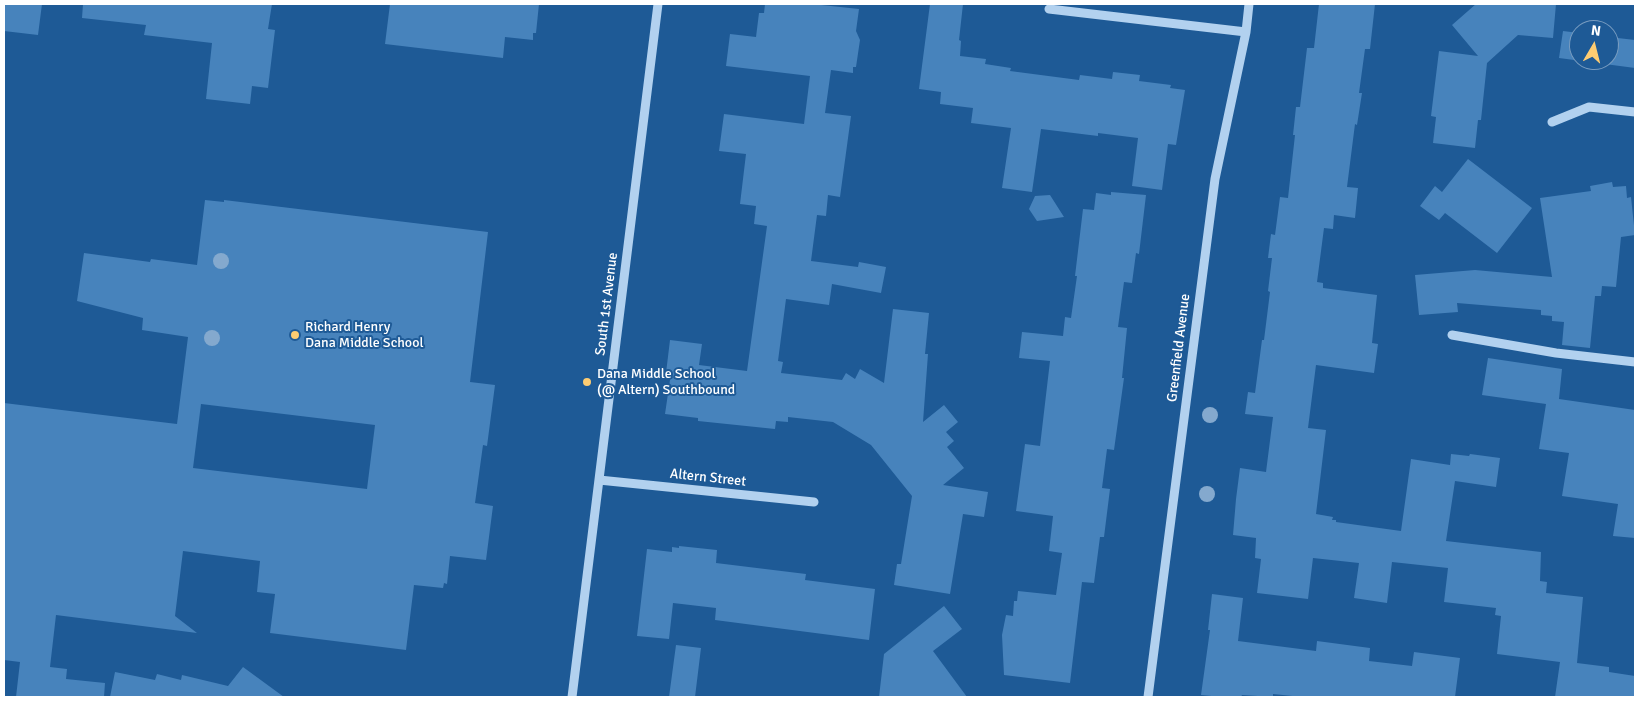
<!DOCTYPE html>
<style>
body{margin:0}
#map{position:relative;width:1639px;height:701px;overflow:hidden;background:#1e5a96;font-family:Signika,sans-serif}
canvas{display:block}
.frame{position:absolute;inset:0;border:5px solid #fff;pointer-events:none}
.north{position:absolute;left:1569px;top:20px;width:50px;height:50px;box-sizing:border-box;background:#1e5a96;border:1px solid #789cc0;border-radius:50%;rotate:8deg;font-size:14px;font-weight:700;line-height:20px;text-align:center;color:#fff}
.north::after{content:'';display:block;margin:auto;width:18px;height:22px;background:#fdcc72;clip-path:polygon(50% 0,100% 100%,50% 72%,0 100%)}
</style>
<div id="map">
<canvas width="1639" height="701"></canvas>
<div class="frame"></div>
<div class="north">N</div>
</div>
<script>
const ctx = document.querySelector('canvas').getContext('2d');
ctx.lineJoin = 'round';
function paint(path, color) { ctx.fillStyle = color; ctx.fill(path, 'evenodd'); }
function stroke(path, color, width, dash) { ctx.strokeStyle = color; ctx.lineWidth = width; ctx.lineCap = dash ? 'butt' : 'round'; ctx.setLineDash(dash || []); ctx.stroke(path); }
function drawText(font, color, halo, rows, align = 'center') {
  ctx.font = font + ' Signika,sans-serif'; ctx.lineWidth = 4; ctx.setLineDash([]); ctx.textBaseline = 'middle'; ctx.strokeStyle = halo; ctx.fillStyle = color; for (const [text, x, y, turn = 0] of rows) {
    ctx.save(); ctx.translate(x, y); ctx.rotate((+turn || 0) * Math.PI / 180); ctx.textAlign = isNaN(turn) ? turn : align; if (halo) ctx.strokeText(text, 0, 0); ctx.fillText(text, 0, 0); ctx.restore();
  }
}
const building = new Path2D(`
 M 4,4 L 42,4 L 38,35 L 4,31 Z
 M 83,4 L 272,4 L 268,29 L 275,30 L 268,88 L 252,86 L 250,104 L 206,99 L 212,43 L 144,35 L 146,25 L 82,18 Z
 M 390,4 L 539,4 L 536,33 L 533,33 L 533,40 L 505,37 L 503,58 L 385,44 Z
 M 765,4 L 812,4 L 859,9 L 856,31 L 860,40 L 856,67 L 853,67 L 853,73 L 831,70 L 825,113 L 851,116 L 840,197 L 828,195 L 826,216 L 817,215 L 811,261 L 858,267 L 859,262 L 886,267 L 881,293 L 832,284 L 829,305 L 786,299 L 778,361 L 783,362 L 781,373 L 842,380 L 846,373 L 855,379 L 860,369 L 884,383 L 893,309 L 929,313 L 925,354 L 928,354 L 923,422 L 944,405 L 958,422 L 946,432 L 954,441 L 947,447 L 964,468 L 943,485 L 988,492 L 984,517 L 963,514 L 950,594 L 894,585 L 897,564 L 901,564 L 912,496 L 871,445 L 833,422 L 788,417 L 788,422 L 776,421 L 775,429 L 698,421 L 698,418 L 665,414 L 671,373 L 666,373 L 670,340 L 702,344 L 699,365 L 747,371 L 767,226 L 754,224 L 756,206 L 740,204 L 746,154 L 719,151 L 724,114 L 804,124 L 810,76 L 726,66 L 730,34 L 756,37 L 759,13 L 764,13 Z
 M 930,4 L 963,4 L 959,40 L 961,41 L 960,56 L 986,59 L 985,64 L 1011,68 L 1010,71 L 1079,80 L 1080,75 L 1112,79 L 1113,72 L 1140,75 L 1139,81 L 1171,85 L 1170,88 L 1185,90 L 1176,145 L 1168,144 L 1162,190 L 1132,186 L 1138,138 L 1098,133 L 1098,136 L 1041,129 L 1032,192 L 1002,188 L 1011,128 L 971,123 L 973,108 L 940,104 L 941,92 L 919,89 Z
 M 1319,4 L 1375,4 L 1370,49 L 1365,49 L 1359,93 L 1362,93 L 1357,125 L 1355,124 L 1347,187 L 1358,188 L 1355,218 L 1334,215 L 1333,229 L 1324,228 L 1317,282 L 1323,283 L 1323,288 L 1377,295 L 1372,343 L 1378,344 L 1374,373 L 1316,365 L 1308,428 L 1326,430 L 1316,514 L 1333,517 L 1332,520 L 1336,520 L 1336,522 L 1401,531 L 1411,459 L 1450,465 L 1451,454 L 1469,456 L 1470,454 L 1500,458 L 1496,487 L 1455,481 L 1446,541 L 1541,552 L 1540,581 L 1547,582 L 1546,593 L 1583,597 L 1577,663 L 1609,667 L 1609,672 L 1635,676 L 1635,697 L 1555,697 L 1560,662 L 1497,654 L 1501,616 L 1495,615 L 1496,608 L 1444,602 L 1448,568 L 1392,562 L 1387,603 L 1354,598 L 1359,563 L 1313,558 L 1308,599 L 1257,593 L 1261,559 L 1255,558 L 1256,538 L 1233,535 L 1236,499 L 1240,468 L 1266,472 L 1273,417 L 1245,414 L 1248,392 L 1255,393 L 1262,340 L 1264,340 L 1270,292 L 1268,291 L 1272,258 L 1268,258 L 1271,234 L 1275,235 L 1280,197 L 1288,198 L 1295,135 L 1293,135 L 1296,107 L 1300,107 L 1307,48 L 1314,48 Z
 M 1476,4 L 1556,4 L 1553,38 L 1518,35 L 1487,63 L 1481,120 L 1478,120 L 1475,148 L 1433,143 L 1436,117 L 1431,116 L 1439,51 L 1478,56 L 1452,25 Z
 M 1563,31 L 1579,33 L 1579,60 L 1609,60 L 1609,37 L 1635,40 L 1635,68 L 1559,58 Z
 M 1468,159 L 1532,208 L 1497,253 L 1445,213 L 1439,220 L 1420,206 L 1435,186 L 1442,192 Z
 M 1612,182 L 1613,187 L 1626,186 L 1627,198 L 1631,197 L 1635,235 L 1621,237 L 1616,287 L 1602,286 L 1601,296 L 1595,296 L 1590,348 L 1562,345 L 1564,322 L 1552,321 L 1552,316 L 1541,315 L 1541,310 L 1457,303 L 1458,312 L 1419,315 L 1415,275 L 1475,270 L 1552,277 L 1540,198 L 1591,191 L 1590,186 Z
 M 1111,192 L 1146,195 L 1139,254 L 1136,253 L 1132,283 L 1124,282 L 1118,327 L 1127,328 L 1122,378 L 1124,378 L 1114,450 L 1107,449 L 1102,488 L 1110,489 L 1104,537 L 1100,537 L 1094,583 L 1082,582 L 1070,683 L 1004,675 L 1002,635 L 1006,615 L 1013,616 L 1014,601 L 1017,601 L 1018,591 L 1056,595 L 1062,553 L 1049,551 L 1053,516 L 1016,511 L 1025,444 L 1040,446 L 1050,361 L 1019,358 L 1022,332 L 1063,336 L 1065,317 L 1071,318 L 1077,276 L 1075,276 L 1083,209 L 1094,210 L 1096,193 L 1111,195 Z
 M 1050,195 L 1064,217 L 1037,221 L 1029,209 L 1035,196 Z
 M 205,200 L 224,202 L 224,200 L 488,232 L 470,382 L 495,385 L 487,446 L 483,445 L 475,503 L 493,506 L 486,560 L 450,556 L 447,584 L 444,583 L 443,588 L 414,585 L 406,650 L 270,633 L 275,594 L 257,592 L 260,561 L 183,551 L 175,616 L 197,633 L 56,615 L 50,667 L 67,669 L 66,679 L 105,683 L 104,697 L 16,697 L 20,662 L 4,660 L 4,403 L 177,424 L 188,337 L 142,330 L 143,318 L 77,301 L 84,253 L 150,262 L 151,259 L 197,265 ZM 201,404 L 375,425 L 367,489 L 193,468 Z
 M 1488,358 L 1562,369 L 1559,399 L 1635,410 L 1635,538 L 1613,536 L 1618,504 L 1562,496 L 1569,453 L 1539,449 L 1546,404 L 1482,395 Z
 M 679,546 L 717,550 L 716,563 L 806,574 L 805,580 L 875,589 L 869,640 L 715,620 L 716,608 L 673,603 L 669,639 L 637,636 L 647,549 L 672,552 L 672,547 L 679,548 Z
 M 1212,594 L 1243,598 L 1238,641 L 1316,651 L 1317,641 L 1370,648 L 1369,661 L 1412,666 L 1414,652 L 1460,658 L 1455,697 L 1302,697 L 1273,694 L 1273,697 L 1242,695 L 1241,697 L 1222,697 L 1201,695 L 1210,630 L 1208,630 Z
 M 944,606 L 962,629 L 933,651 L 967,697 L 879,697 L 884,654 Z
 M 676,645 L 701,648 L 695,697 L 669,697 Z
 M 243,667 L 284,697 L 110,697 L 115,672 L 155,680 L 157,674 L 181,680 L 182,675 L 228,686 Z`);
const minor = new Path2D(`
 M 1049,9 L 1246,32
 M 1552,122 L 1589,107 L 1635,112
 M 1452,335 L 1556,353 L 1635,362
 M 599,480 L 814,502
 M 572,697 L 658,4
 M 1148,697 L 1215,179 L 1246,32 L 1249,4`);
const trees = [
 [221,261],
 [212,338],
 [1210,415],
 [1207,494]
];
const markers = [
 [295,335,5,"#fdcc72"],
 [587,382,5,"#fdcc72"]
];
const streetNames = [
 ["South 1st Avenue",607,304,-83],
 ["Greenfield Avenue",1179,348,-83],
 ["Altern Street",708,478,6]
];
const poiNames = [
 ["Richard Henry",305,327],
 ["Dana Middle School",305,343],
 ["Dana Middle School",597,374],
 ["(@ Altern) Southbound",597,390]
];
paint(building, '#4783bc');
stroke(minor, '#b2d1ef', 9);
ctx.fillStyle = '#84a9ce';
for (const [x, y] of trees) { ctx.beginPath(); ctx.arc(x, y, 8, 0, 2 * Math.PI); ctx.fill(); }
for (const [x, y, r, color] of markers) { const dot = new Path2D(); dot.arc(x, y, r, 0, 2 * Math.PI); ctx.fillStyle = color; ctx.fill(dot); stroke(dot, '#1e5a96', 2); }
drawText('14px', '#fff', '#1e5a96', streetNames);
drawText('14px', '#fff', '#1e5a96', poiNames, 'left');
</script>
